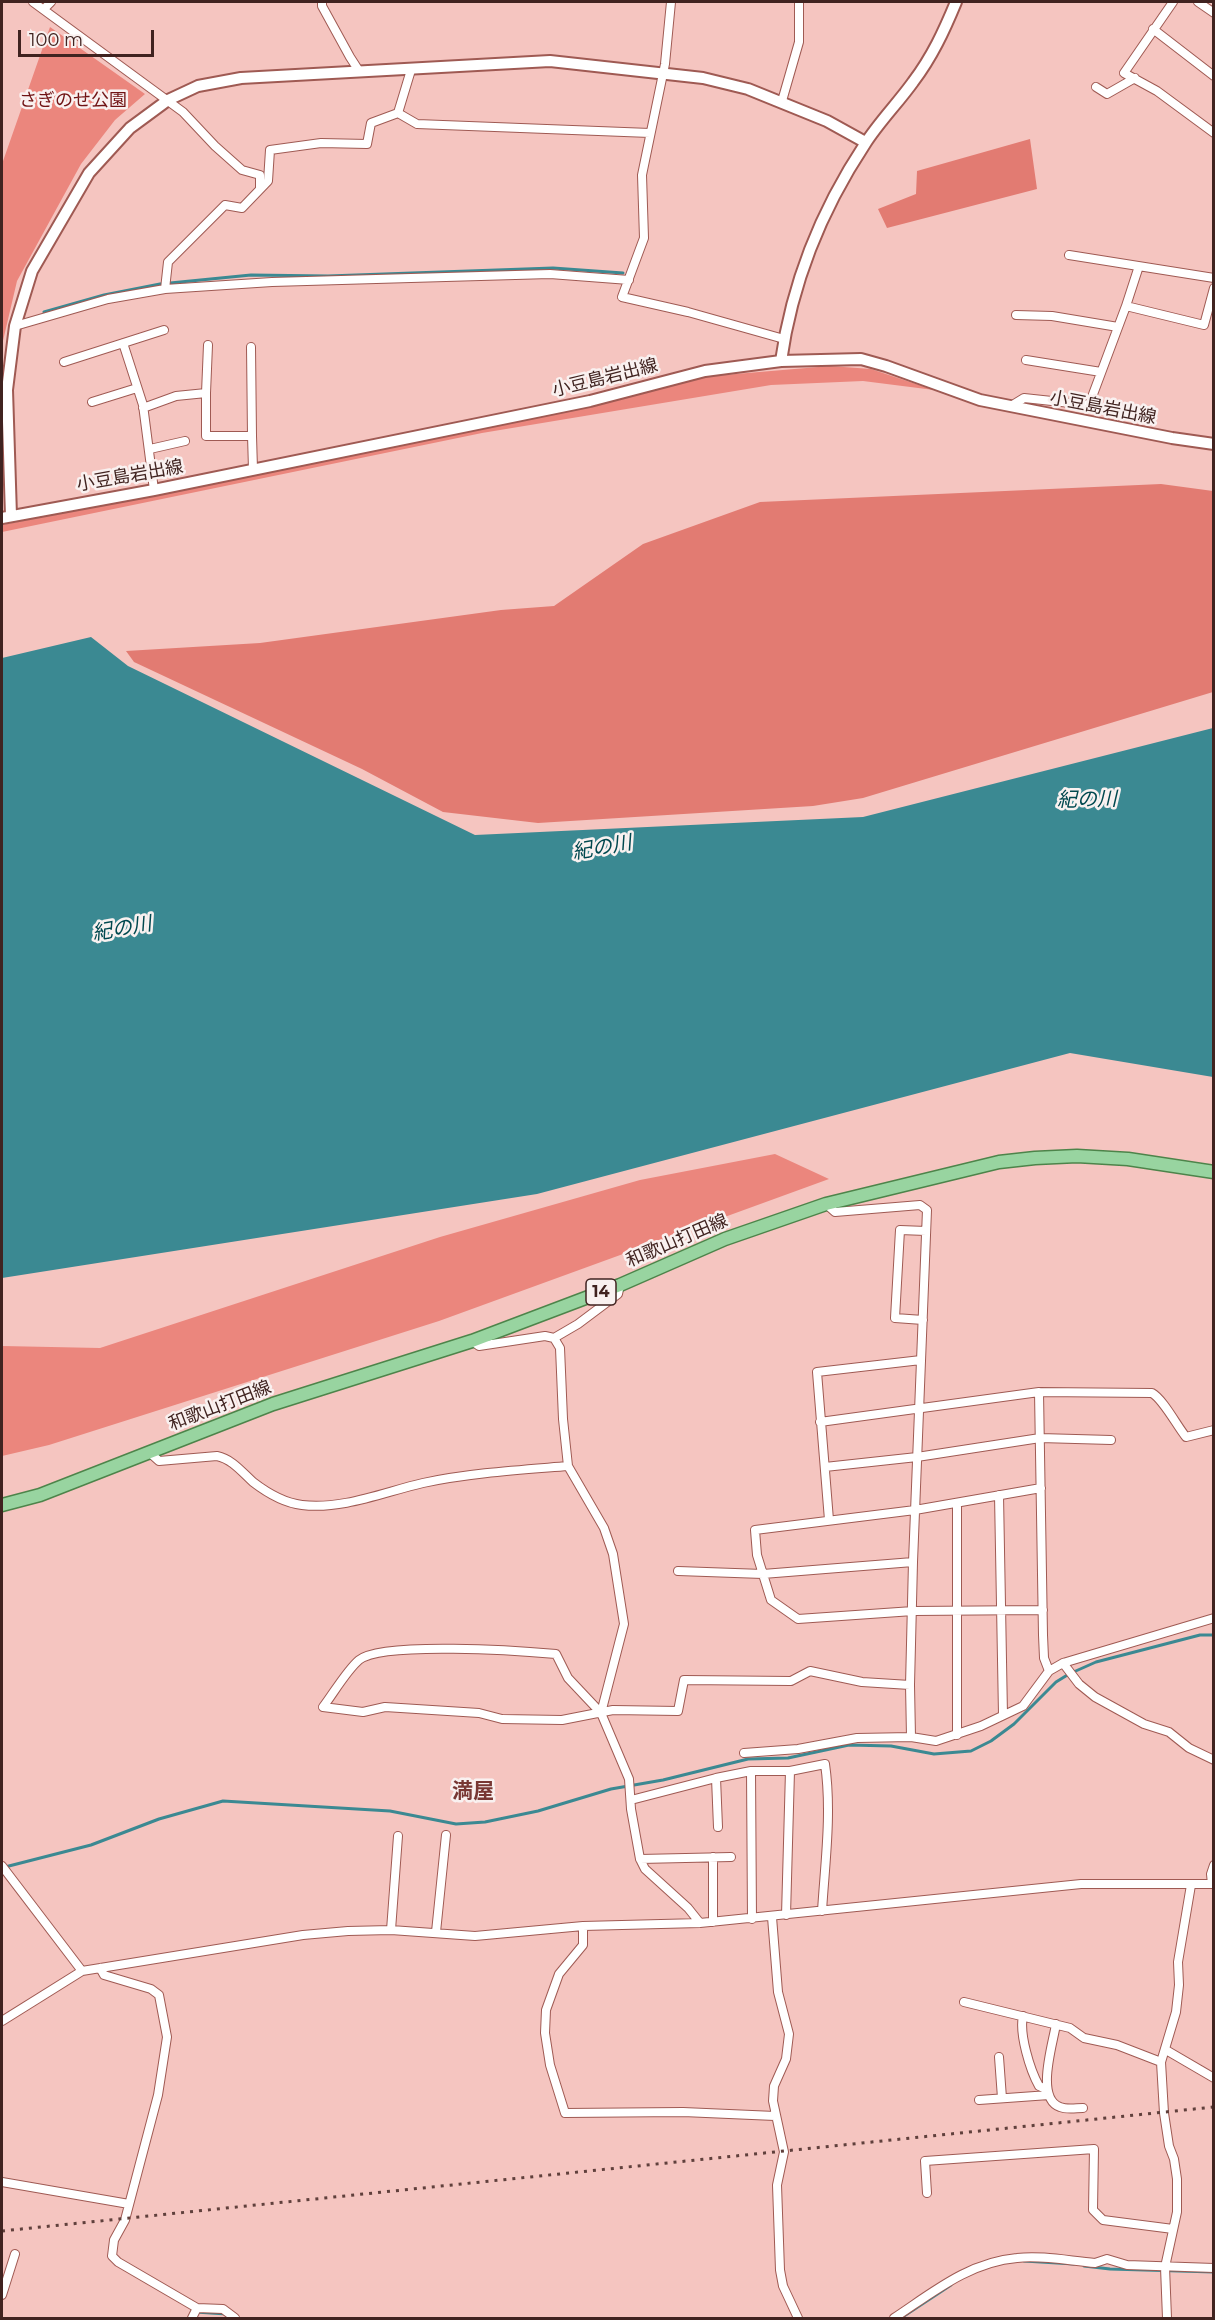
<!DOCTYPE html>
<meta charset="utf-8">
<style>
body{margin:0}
#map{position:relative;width:1215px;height:2320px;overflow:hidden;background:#f5c5c0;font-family:Montserrat,sans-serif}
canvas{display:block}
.frame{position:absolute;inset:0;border:3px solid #402320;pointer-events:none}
.scale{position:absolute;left:18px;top:30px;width:136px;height:27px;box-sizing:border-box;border:3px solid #402320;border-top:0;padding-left:8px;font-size:18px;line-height:21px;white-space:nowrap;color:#402320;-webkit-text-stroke:4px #f9f1f0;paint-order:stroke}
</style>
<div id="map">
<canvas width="1215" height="2320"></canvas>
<div class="frame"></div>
<div class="scale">100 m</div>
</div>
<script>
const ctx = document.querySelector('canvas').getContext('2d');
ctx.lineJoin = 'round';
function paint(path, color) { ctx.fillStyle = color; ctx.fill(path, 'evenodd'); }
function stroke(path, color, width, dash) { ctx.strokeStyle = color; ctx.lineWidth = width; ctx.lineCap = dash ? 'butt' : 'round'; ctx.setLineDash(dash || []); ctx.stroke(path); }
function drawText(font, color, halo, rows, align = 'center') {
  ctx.font = font + ' Montserrat,"Noto Sans JP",sans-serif'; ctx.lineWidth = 5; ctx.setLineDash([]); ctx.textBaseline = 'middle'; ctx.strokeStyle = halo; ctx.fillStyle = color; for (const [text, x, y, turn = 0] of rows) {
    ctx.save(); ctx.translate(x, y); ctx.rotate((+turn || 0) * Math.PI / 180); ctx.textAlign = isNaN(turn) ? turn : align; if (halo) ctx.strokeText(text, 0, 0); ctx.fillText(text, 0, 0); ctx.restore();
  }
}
const green = new Path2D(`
 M 50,27 L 145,94 L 115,120 L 81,164 L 17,281 L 2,345 L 2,164 Z
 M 830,366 L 871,369 L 934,390 L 863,381 L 771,385 L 482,433 L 2,532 L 2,525 L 584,408 L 675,382 L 712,376 Z
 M 775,1154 L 829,1179 L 439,1321 L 49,1445 L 2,1456 L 2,1346 L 100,1348 L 440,1237 L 640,1180 Z`);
const forest = new Path2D(`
 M 1030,139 L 1037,189 L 887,228 L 878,209 L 916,194 L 917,171 Z
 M 1161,484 L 1213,491 L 1213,692 L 863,798 L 813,806 L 538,823 L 443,812 L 362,769 L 134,662 L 126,651 L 260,643 L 501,610 L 554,606 L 643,544 L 760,502 Z`);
const water = new Path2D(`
 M 91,637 L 128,666 L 475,835 L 863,817 L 1213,728 L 1213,1077 L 1070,1053 L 537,1194 L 2,1278 L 2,658 Z`);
const stream = new Path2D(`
 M 44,312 L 104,295 L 160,284 L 251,275 L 328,276 L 553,268 L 623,273
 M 5,1867 L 91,1845 L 159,1819 L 223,1801 L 390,1811 L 456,1824 L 485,1822 L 538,1811 L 611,1789 L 663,1780 L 748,1759 L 788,1758 L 849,1745 L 891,1746 L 934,1754 L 971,1751 L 991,1741 L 1014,1724 L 1056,1682 L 1069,1674 L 1096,1662 L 1200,1635 L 1214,1635
 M 1024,2261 L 1074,2264
 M 1084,2266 L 1110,2269 L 1214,2272
 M 195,2312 L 227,2314
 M 901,2318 L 951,2285`);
const street = new Path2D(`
 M 33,2 L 183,112 L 215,146 L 242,170 L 260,175 L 260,189
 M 322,2 L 322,6 L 350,57 L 359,71
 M 671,2 L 665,64 L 642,175 L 644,238 L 622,297 L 688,312 L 784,339
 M 1173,2 L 1124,73 L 1157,91 L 1214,133
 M 1198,2 L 1214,13
 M 44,9 L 51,2
 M 1153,29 L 1214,76
 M 1096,87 L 1107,94 L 1135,78
 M 782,101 L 799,42 L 799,2
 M 398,113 L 411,70
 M 1069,255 L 1214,278
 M 165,289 L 168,262 L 225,205 L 242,208 L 268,181 L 270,150 L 321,143 L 367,144 L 371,123 L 398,113 L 417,124 L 650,133
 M 1126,306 L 1139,266
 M 1016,315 L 1052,316 L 1118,327
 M 15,326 L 108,299 L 165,289 L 272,282 L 550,274 L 629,280
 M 123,343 L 143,405 L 154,490
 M 1026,360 L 1101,372
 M 64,362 L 164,330
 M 206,393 L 208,345
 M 92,402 L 137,388
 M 1011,406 L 1024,398 L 1089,405 L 1126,306 L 1204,325 L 1214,288
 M 143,408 L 176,396 L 206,393 L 206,436 L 252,436 L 251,347
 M 252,436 L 253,469
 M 150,449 L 185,441
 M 826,1204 L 835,1212 L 920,1205 L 927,1210 L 913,1562 L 910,1685 L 911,1737
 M 923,1320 L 895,1318 L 900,1230 L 926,1231
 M 554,1338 L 560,1348 L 563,1419 L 568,1466 L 604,1528 L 613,1554 L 624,1624 L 601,1713
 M 472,1341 L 479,1346 L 545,1336 L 554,1338 L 578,1324 L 618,1294 L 620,1285
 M 1039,1392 L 1043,1635 L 1044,1658 L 1049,1671
 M 820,1422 L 1039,1392 L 1152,1393 C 1163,1399 1177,1426 1186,1437 L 1214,1430
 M 149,1452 L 159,1461 L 217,1456 C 232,1459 242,1472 253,1482 C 266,1492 285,1503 302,1505 C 342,1510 384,1492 423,1483 C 470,1473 520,1470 568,1466
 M 825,1467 L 917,1457 L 1040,1438 L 1111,1440
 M 1041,1488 L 915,1510 L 755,1530 L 757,1555 L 771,1600 L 798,1619 L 913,1611 L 1043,1610
 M 999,1495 L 1003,1715
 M 829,1520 L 817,1372 L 921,1360
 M 678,1571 L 763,1574 L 913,1562
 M 1063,1663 L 1079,1684 L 1095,1697 L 1144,1724 L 1169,1732 L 1189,1748 L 1214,1760
 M 957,1735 L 957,1503
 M 744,1753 L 798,1749 L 857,1738 L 911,1737 L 936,1741 L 981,1726 L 1023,1706 L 1049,1671 L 1063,1663 L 1214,1618
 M 751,1771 L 752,1919
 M 716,1778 L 718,1827
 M 631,1800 L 716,1778 L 751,1771 L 790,1771 L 825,1764 C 832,1812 825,1863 822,1911
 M 713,1857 L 713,1922
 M 640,1859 L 731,1857
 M 2,1866 L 82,1971
 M 1212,1884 L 1211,1874 L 1214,1865
 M 786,1915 L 790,1771
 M 772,1917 L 778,1992 L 789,2034 L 786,2059 L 774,2086 L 773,2101 L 784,2152 L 777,2185 L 780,2270 L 783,2286 L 798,2318
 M 700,1923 L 688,1908 L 645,1869 L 640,1859 L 631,1809 L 629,1779 L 601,1713 L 568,1678 L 556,1654 C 522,1651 382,1641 359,1660 C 347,1670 333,1694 323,1707 L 363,1712 L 385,1707 L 479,1713 L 502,1719 L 562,1720 L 613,1710 L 678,1711 L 684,1680 L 791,1681 L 810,1671 L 862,1682 L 910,1685
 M 583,1926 L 583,1945 L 559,1974 L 546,2010 L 545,2033 L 550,2065 L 565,2113 L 683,2112 L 775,2116
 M 391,1930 L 398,1836
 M 436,1932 L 446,1835
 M 100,1968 L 104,1975 L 151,1989 L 159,1995 L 167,2037 L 158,2095 L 125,2220 L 114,2240 L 112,2256 L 118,2262 L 197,2308 L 223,2309 L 235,2318
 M 964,2002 L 1070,2028 L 1084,2038 L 1117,2045 L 1161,2062
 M 1023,2016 C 1019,2034 1030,2070 1039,2086 L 1046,2089
 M 2,2021 L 82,1971 L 303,1935 L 348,1931 L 391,1930 L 475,1936 L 583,1926 L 700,1923 L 1081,1884 L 1214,1884
 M 1056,2024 C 1053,2044 1035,2098 1060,2107 C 1067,2110 1076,2108 1083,2108
 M 1166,2050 L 1214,2078
 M 999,2057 L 1002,2098
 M 979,2100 L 1049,2095
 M 2,2182 L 129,2204
 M 927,2193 L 925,2161 L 1094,2149 L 1093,2210 L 1103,2220 L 1173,2229
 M 2,2295 L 15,2254
 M 192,2318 L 197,2308
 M 894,2318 C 932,2293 969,2262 1017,2258 C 1042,2255 1070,2261 1095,2263 L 1107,2259 L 1127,2265 L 1214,2268
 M 1167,2318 L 1165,2267 L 1177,2212 L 1177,2179 L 1174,2159 L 1169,2146 L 1164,2113 L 1161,2062 L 1176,2012 L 1179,1985 L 1178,1962 L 1191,1885`);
const secondary = new Path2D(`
 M 781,361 C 792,283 822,209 865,144 C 879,122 898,103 913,82 C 932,57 944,31 956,2
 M 11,516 L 7,390 L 15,326 L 32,271 L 89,173 L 130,128 L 168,100 L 198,86 L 241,78 L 550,61 L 703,78 L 748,89 L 827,121 L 865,142
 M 2,518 L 154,490 L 590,401 L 705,371 L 781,361 L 861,359 L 886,366 L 980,400 L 1172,438 L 1214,444`);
const primary = new Path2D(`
 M 2,1505 L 40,1495 L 273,1404 L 472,1341 L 620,1285 L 725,1239 L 826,1204 L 999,1162 L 1035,1158 L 1077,1156 L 1128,1159 L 1214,1172`);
const rail = new Path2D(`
 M 2,2231 L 1214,2107`);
const shields = [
 [601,1292,30]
];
const shieldNames = [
 ["14",601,1292]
];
const parkNames = [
 ["さぎのせ公園",73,101]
];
const streetNames = [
 ["小豆島岩出線",605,378,-14],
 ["小豆島岩出線",1103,408,11],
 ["小豆島岩出線",130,476,-10],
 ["和歌山打田線",677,1241,-23],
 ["和歌山打田線",220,1406,-21]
];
const waterNames = [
 ["紀の川",1087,800,-1],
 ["紀の川",602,848,-10],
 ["紀の川",122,929,-10]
];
const quarterNames = [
 ["満屋",473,1792]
];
paint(green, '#eb867d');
paint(forest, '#e27b72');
paint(water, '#3b8992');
stroke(stream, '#3b8992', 3);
stroke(street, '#9f5a53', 10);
stroke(secondary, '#9f5a53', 14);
stroke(primary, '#4d844a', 15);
stroke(street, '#fff', 8);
stroke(secondary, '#fff', 10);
stroke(primary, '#98d4a0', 12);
stroke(rail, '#60403c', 3, [3, 6]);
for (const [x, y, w] of shields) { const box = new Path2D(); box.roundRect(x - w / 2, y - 13, w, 26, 4.5); ctx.fillStyle = '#f9f1f0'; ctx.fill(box); stroke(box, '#402320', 1.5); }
drawText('bold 16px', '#402320', null, shieldNames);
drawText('18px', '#701314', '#f9f1f0', parkNames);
drawText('18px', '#402320', '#f9f1f0', streetNames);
drawText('italic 20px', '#00484f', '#f9f1f0', waterNames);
drawText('bold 21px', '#783733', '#f9f1f0', quarterNames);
</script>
